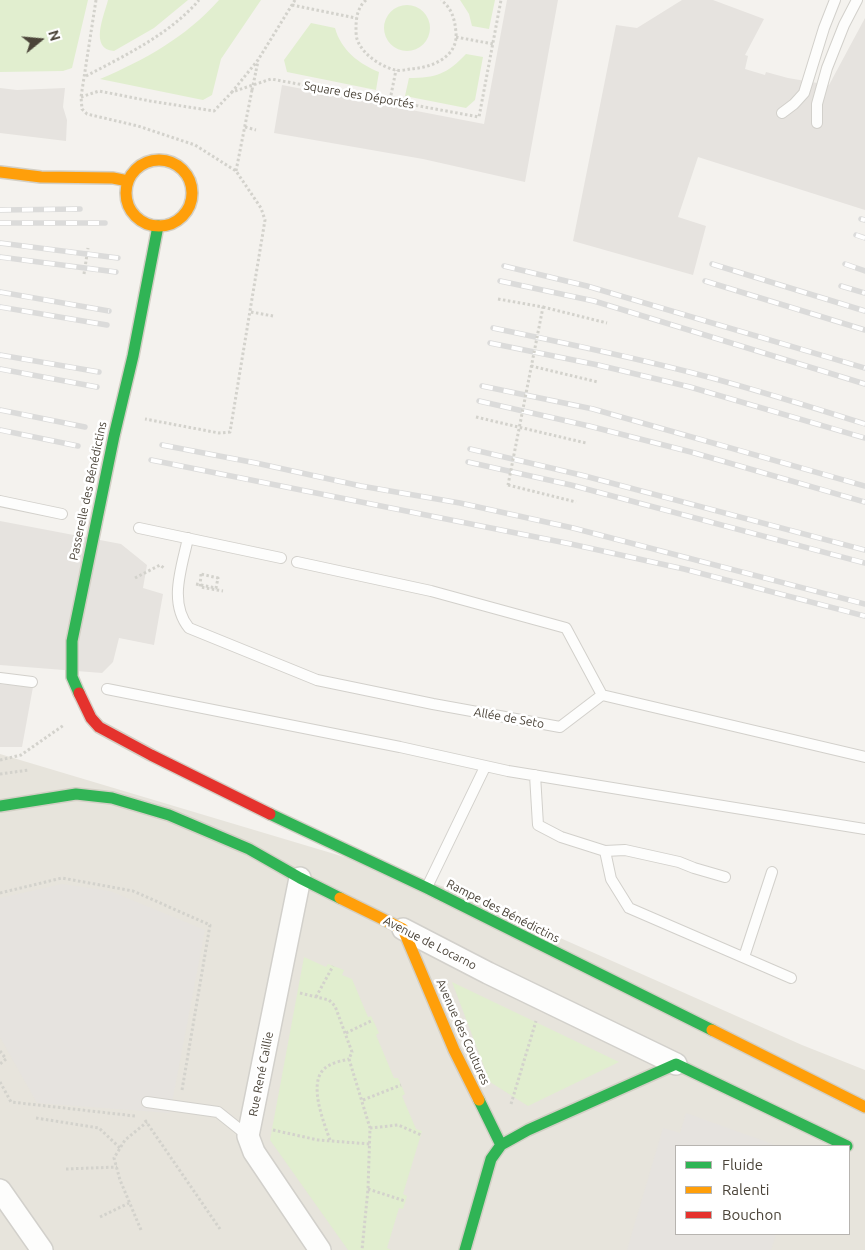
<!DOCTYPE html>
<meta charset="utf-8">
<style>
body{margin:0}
#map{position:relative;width:865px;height:1250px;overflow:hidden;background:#f4f2ee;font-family:Ubuntu,sans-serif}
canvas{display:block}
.legend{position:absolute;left:675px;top:1145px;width:175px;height:90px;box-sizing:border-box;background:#fff;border:1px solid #b7b4b0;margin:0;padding:6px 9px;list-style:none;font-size:15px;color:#4b4439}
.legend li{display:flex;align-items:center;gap:10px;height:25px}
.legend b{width:25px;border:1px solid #b7b4b0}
.north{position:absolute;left:15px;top:15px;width:50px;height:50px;-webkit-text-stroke:4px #fff;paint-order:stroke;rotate:73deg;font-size:14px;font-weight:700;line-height:20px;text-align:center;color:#4b4439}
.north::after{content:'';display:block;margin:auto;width:18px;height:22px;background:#4b4439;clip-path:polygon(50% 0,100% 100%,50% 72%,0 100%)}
</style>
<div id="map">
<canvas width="865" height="1250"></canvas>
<ul class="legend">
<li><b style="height:6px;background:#30b455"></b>Fluide</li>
<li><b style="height:6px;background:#ff9f0a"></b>Ralenti</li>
<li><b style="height:6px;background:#e5322d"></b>Bouchon</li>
</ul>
<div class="north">N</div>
</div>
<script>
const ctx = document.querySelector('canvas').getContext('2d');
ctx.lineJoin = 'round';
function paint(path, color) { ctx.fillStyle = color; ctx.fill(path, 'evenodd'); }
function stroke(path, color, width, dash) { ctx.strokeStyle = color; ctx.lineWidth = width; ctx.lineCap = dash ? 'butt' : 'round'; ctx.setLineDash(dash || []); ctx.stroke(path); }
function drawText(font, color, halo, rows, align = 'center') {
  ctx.font = font + ' Ubuntu,sans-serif'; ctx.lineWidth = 5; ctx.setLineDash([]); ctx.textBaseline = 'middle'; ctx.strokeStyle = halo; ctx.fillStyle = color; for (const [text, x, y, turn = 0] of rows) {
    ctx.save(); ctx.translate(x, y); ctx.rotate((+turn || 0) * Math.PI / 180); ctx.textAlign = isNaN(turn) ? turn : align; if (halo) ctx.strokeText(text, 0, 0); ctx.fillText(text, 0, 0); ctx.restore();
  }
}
const residential = new Path2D(`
 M 0,754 L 445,887 L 802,1045 L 865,1070 L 865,1250 L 0,1250 ZM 676,1146 L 849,1146 L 849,1234 L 676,1234 Z`);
const green = new Path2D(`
 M 0,0 L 88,0 L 72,68 L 63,71 L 0,72 Z
 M 108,0 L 188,0 L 154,28 L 114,51 C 89,49 104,16 108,0 Z
 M 219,0 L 261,0 L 221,59 L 212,95 L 203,100 L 100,79 C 145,60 186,37 219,0 Z
 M 460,0 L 495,0 L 489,29 L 472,26 L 469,14 Z
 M384 28a23 23 0 1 1 46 0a23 23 0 1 1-46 0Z
 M 311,23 L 335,28 C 341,50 359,64 379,72 L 376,90 L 287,72 L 284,60 Z
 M 466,54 L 483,57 L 475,100 L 466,108 L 405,96 L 409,78 C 436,78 447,74 466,54 Z
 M 304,957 L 326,967 L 328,964 L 344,970 L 342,975 L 352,979 L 368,1017 L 371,1016 L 379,1033 L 376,1035 L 394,1078 L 398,1078 L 405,1094 L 402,1096 L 416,1129 L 422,1131 L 403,1194 L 407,1196 L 403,1209 L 399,1208 L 387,1248 L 391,1250 L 348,1250 L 270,1140 Z
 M 452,982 L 619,1062 L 528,1106 L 490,1082 Z`);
const parking = new Path2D(`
 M 507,0 L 558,0 L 525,182 L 423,159 L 274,133 L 282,85 L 484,124 Z
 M 682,0 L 713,0 L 764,19 L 745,55 L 748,56 L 745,69 L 765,75 L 766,72 L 788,78 L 829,85 L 865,18 L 865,210 L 698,157 L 678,217 L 706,226 L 693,275 L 573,241 L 616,25 L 637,28 Z
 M 0,88 L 17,90 L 65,88 L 63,107 L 67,120 L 66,141 L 0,133 Z
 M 0,521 L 121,544 L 147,565 L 143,588 L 163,594 L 154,645 L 119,638 L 113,662 L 102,673 L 0,665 Z
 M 0,684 L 33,687 L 22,747 L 0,747 Z
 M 62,884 L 110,891 L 205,930 L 170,1113 L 37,1103 L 0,1037 L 0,898 Z
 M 686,1113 L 778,1146 L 676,1146 L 676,1234 L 776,1234 L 771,1250 L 627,1250 L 663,1128 L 680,1133 Z`);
const path = new Path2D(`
 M 96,0 L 81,97 L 82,109 L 87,114 L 138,126 L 195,145 L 236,171 L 261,208 L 265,220 L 230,432 L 219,433 L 145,419
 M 295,0 L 258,60 L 232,92 L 271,79 L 479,117 L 501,0
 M 366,0 C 358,7 356,17 356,28 C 356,31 356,36 357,39 C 362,54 380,66 395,70 C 399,71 405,70 410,69 C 430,68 458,58 456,33 C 455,20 452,8 441,0
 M 292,5 L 356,18
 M 456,37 L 493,44
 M 256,71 L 258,61
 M 86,76 C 126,55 170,34 199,0
 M 81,97 L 99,91 L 150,101 L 214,111 L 232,92
 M 390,100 L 396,70
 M 245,127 L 256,130
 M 236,171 L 252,90
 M 84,274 L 88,248
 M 543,307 L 607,323
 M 251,312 L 273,316
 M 531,366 L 598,382
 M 476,417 L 586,443
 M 508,485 L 576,502
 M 135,578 L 160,565 L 164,568
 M 196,584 L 216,588 L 218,578 L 201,574
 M 0,760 L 21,755 L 64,725
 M 0,774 L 29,770
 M 0,893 L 62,878 L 133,891 L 210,925 L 182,1090
 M 300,993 L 329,1000 L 335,1006 L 352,1052 L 349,1059 L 370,1128 L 368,1189 L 362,1250
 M 316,997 L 333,966
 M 346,1033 L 373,1020
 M 0,1051 L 6,1059 L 0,1064
 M 0,1082 L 11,1102 L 135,1116
 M 363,1100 L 401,1085
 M 511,1104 L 536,1021
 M 36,1118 L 99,1128 L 120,1148
 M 145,1120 L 220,1229
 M 370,1128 L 398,1125 L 421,1135
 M 273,1130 L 318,1140 L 370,1144
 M 330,1140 C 324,1123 308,1084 324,1069 C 330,1063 341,1061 349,1059
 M 66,1169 L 117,1167
 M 368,1189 L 405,1201
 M 100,1217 L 129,1203
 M 141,1230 L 120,1180 L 114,1158 L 125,1140 L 147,1122`);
const lane = new Path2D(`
 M 782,113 L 794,104 L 804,93 L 824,28 L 835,0
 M 817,123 L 817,104 L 827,68 L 844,25 L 857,0
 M 0,501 L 62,514
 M 139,528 L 281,558
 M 188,538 C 182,567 168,602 189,628 L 317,680 L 433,704 L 560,727 L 602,695 L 566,628 L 431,591 L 297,562
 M 0,678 L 32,682
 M 107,689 L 400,747 L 508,771 L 865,829
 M 602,695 L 865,757
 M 535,775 L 538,825 L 561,837 L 605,851 L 611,879 L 629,908 L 791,978
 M 605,851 L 625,850 L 679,862 L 694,868 L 725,877
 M 427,887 L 485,767
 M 744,957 L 772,872
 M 147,1102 L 218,1112 L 248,1136`);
const street = new Path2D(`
 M 300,878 L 248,1136 L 254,1152 L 320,1250
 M 403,929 L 488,973 L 676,1064
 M 0,1190 L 42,1250`);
const fast = new Path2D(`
 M 79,693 L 72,677 L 72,641 L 114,436 L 133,356 L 158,226
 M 0,806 L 76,794 L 112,798 L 169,815 L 249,849 L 300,878 L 340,898
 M 270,814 L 427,888 L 712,1030
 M 479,1100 L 501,1145 L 528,1130 L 676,1064 L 847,1146
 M 465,1250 L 491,1159 L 501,1145`);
const slow = new Path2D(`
 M126 193a33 33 0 1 1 66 0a33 33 0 1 1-66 0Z
 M 0,172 L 41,177 L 113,178 L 128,181
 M 340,898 L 403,929 L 454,1050 L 479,1100
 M 712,1030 L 865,1107`);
const jam = new Path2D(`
 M 79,693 L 91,718 L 99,727 L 151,755 L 270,814`);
const rail = new Path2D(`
 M 0,210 L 80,209
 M 861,219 L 865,220
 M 0,223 L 105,223
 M 856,235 L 865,238
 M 0,243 L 118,258
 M 0,257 L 116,272
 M 712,264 L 865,311
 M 845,264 L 865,271
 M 504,266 L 587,286 L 865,368
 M 500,281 L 594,301 L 865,384
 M 705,281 L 865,330
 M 841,286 L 865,293
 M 0,292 L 109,311
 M 0,307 L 107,325
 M 493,328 C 560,342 627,356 693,373 C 751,388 808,406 865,424
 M 490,343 L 598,365 L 690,387 L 865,438
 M 0,355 L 99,372
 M 0,369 L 97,387
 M 482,386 L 593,409 L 865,486
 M 479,401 L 589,426 L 691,452 L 865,502
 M 0,410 L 85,427
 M 0,430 L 78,446
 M 162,445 L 256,463 L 361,486 L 460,503 L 573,528 L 865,604
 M 470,449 L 581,475 L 865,550
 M 151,460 L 571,544 L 684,569 L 865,616
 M 468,462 L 571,485 L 865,563`);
const pathBridge = new Path2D(`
 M 252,90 L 256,71
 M 498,299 L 543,307 L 508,485
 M 201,574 L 200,587 L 223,591`);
const streetNames = [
 ["Square des Déportés",359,95,10],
 ["Passerelle des Bénédictins",88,491,-78],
 ["Allée de Seto",509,718,10],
 ["Rampe des Bénédictins",503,911,27],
 ["Avenue de Locarno",430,943,27],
 ["Avenue des Coutures",463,1032,66],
 ["Rue René Caillie",261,1074,-79]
];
paint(residential, '#e7e4dc');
paint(green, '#e1eecf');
paint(parking, '#e6e3df');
stroke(lane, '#d2d0cb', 12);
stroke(street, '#d2d0cb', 24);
stroke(fast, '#d3cfc5', 14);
stroke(slow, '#d3cfc5', 14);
stroke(jam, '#d3cfc5', 14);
stroke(path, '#d3d2cc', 3, [2.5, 2.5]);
stroke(lane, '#fdfdfc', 10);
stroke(street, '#fdfdfc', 21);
stroke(fast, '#30b455', 11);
stroke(slow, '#ff9f0a', 11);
stroke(jam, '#e5322d', 11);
stroke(rail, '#dbdbda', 5.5);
stroke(rail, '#fff', 4, [11]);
stroke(pathBridge, '#d3d2cc', 3, [2.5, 2.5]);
drawText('12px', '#4b4439', '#fff', streetNames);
</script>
